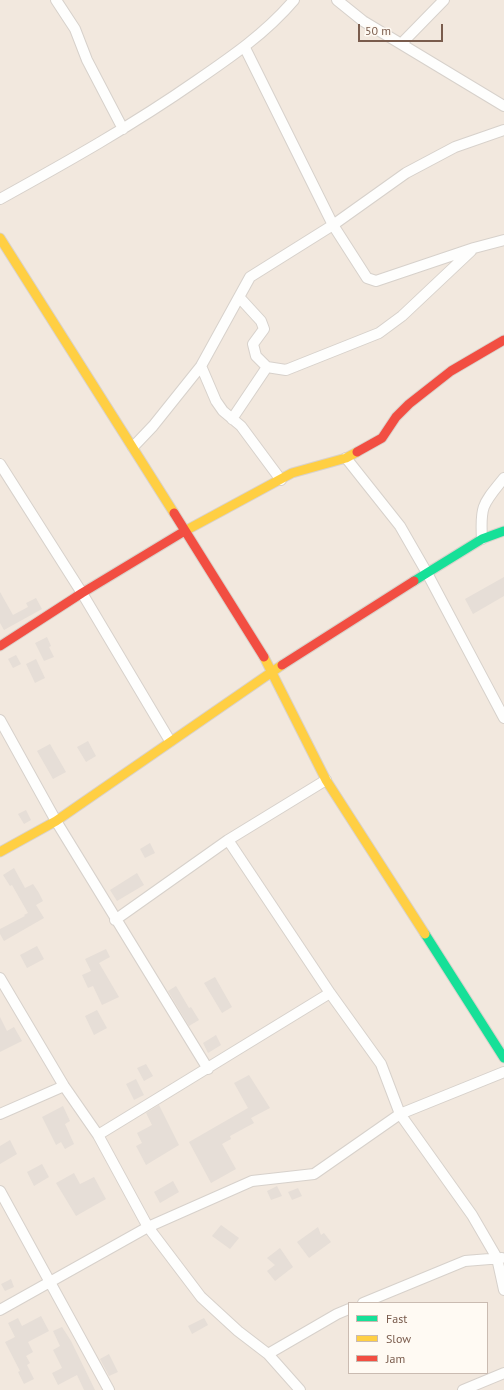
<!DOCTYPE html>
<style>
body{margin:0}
#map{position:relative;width:504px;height:1390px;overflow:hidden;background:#f9f5f0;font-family:"PT Sans",sans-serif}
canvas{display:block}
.legend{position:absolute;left:348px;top:1302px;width:140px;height:72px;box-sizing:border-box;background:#fffaf3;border:1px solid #cabbb1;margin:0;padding:5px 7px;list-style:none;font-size:12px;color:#7a5c4d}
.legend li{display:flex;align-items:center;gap:8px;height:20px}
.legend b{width:20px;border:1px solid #cabbb1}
.scale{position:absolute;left:358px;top:24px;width:85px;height:18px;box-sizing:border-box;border:2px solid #7a5c4d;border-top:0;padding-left:5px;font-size:12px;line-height:14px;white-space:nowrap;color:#7a5c4d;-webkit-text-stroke:3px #fffaf3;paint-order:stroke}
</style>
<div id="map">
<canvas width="504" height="1390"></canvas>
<ul class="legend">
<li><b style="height:5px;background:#16e098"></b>Fast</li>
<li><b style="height:5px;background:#ffcf43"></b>Slow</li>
<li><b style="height:5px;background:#f24e42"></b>Jam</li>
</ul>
<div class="scale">50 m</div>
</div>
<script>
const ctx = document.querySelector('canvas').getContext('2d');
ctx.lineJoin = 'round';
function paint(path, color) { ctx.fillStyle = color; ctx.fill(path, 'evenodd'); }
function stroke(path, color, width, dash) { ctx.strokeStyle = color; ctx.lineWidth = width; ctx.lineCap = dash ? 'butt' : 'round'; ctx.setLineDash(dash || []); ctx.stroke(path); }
const residential = new Path2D(`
 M 0,0 L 504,0 L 504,1390 L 0,1390 ZM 349,1303 L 487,1303 L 487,1373 L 349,1373 Z`);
const building = new Path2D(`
 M 504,577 L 504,596 L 473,614 L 465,599 Z
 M 0,592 L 13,615 L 28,607 L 26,603 L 36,598 L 42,609 L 4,630 L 0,623 Z
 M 47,637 L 51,646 L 49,647 L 54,657 L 44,661 L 35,643 Z
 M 16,655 L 21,664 L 13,668 L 8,659 Z
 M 36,659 L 45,678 L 35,683 L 26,664 Z
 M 88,741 L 96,756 L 86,762 L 77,747 Z
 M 50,744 L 66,772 L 53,779 L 37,751 Z
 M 26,810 L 31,820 L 24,824 L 18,814 Z
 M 150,843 L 155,853 L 145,858 L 140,849 Z
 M 14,868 L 25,888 L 33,884 L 39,893 L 43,901 L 36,905 L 44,918 L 4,941 L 0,934 L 0,929 L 25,916 L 24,915 L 28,913 L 12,885 L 10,886 L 3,875 Z
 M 137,873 L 144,885 L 117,901 L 110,890 Z
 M 37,946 L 44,959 L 27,968 L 20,955 Z
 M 106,949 L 110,957 L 99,963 L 119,997 L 102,1005 L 93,986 L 88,988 L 82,975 L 91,971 L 85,959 Z
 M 215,977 L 232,1007 L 222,1013 L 204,983 Z
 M 176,986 L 189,1008 L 191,1007 L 199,1020 L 189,1026 L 168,991 Z
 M 97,1010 L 107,1028 L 94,1035 L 85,1016 Z
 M 0,1017 L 7,1031 L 14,1027 L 22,1041 L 0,1052 Z
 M 216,1035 L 221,1045 L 208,1053 L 203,1043 Z
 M 146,1064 L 153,1076 L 144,1081 L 137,1068 Z
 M 249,1075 L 270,1108 L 251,1118 L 254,1123 L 230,1136 L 231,1139 L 222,1144 L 236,1169 L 211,1183 L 189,1142 L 248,1108 L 234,1083 Z
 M 136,1079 L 144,1095 L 134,1100 L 126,1084 Z
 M 159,1105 L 179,1145 L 146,1165 L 136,1146 L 142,1143 L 137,1133 L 152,1125 L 146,1113 Z
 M 63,1106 L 70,1121 L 65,1124 L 74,1144 L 65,1149 L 61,1142 L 56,1145 L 42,1117 Z
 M 10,1140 L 17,1154 L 0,1164 L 0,1146 Z
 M 42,1164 L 49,1177 L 34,1186 L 27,1172 Z
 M 74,1173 L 80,1184 L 94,1177 L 106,1199 L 76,1216 L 56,1183 Z
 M 173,1181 L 179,1192 L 160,1203 L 154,1192 Z
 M 277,1186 L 282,1196 L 271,1200 L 267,1191 Z
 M 298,1188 L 302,1196 L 292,1200 L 288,1192 Z
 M 221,1225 L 239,1238 L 230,1249 L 212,1236 Z
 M 318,1227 L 321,1235 L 324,1233 L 331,1242 L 309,1258 L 297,1242 Z
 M 280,1248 L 293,1267 L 275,1281 L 267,1271 L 275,1265 L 267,1258 Z
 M 11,1279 L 14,1287 L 5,1291 L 1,1284 Z
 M 41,1316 L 49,1331 L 28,1342 L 33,1352 L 26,1356 L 30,1363 L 27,1365 L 34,1379 L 24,1384 L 18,1372 L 20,1371 L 5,1342 L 15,1337 L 8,1323 L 18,1318 L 22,1326 Z
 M 204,1318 L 208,1325 L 192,1334 L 188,1326 Z
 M 62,1327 L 71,1341 L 95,1390 L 84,1390 L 77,1375 L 58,1385 L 52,1373 L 62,1368 L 53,1350 L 60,1346 L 53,1331 Z
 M 109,1354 L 118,1372 L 109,1376 L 100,1359 Z`);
const street = new Path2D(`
 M 56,0 L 75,29 L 87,60 L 123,129
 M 337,0 L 363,21 L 504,106
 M 402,43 L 444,0
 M 245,48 L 333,225 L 367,278 L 376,281 L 474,248 L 504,240
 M 0,199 C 67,162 133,125 196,81 C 231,57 266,33 294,0
 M 239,297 L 261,321 L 264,329 L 253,344 L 256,356 L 267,367 L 286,370 L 379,333 L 402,316 L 471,251
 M 201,366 L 216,401 L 223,411 L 241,426 L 281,480
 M 232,419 L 267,367
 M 133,447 L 153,426 L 201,366 L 250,277 L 333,225 L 406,173 L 455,147 L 504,130
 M 346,458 L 400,526 L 427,573 L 504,718
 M 0,464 L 82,593 L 170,741
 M 482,539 C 480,505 483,504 504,478
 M 0,720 L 56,821 L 208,1069
 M 228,840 L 330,993 L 381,1064 L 400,1114 L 472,1215 L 497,1258 L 504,1290
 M 115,920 L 228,840 L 326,780
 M 0,978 L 64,1086 L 98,1135 L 148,1227 L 201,1297 L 238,1331 L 268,1354 L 300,1390
 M 0,1114 L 64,1086
 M 98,1135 L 330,993
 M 0,1191 L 109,1390
 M 363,1303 L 465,1261 L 502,1258
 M 0,1310 L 148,1227 L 252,1181 L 314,1174 L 400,1114 L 504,1072
 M 268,1354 L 337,1314 L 349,1309
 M 463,1390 L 504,1373`);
const fast = new Path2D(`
 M 414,581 L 482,539 L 504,531
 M 425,934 L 504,1058`);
const slow = new Path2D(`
 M 0,238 L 174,513
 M 183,532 L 292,473 L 346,458 L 357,452
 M 264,657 L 326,780 L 425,934
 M 0,852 L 56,821 L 282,665`);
const jam = new Path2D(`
 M 357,452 L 382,438 L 396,417 L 409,404 L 451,371 L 504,340
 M 174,513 L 264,657
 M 0,646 L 82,593 L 183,532
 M 282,665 L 414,581`);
paint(residential, '#f2e8de');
paint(building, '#e6ded7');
stroke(street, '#d7d1cb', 12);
stroke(fast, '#d9d2cb', 11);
stroke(slow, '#d9d2cb', 11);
stroke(jam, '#d9d2cb', 11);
stroke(street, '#fefefd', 10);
stroke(fast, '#16e098', 9);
stroke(slow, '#ffcf43', 9);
stroke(jam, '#f24e42', 9);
</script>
